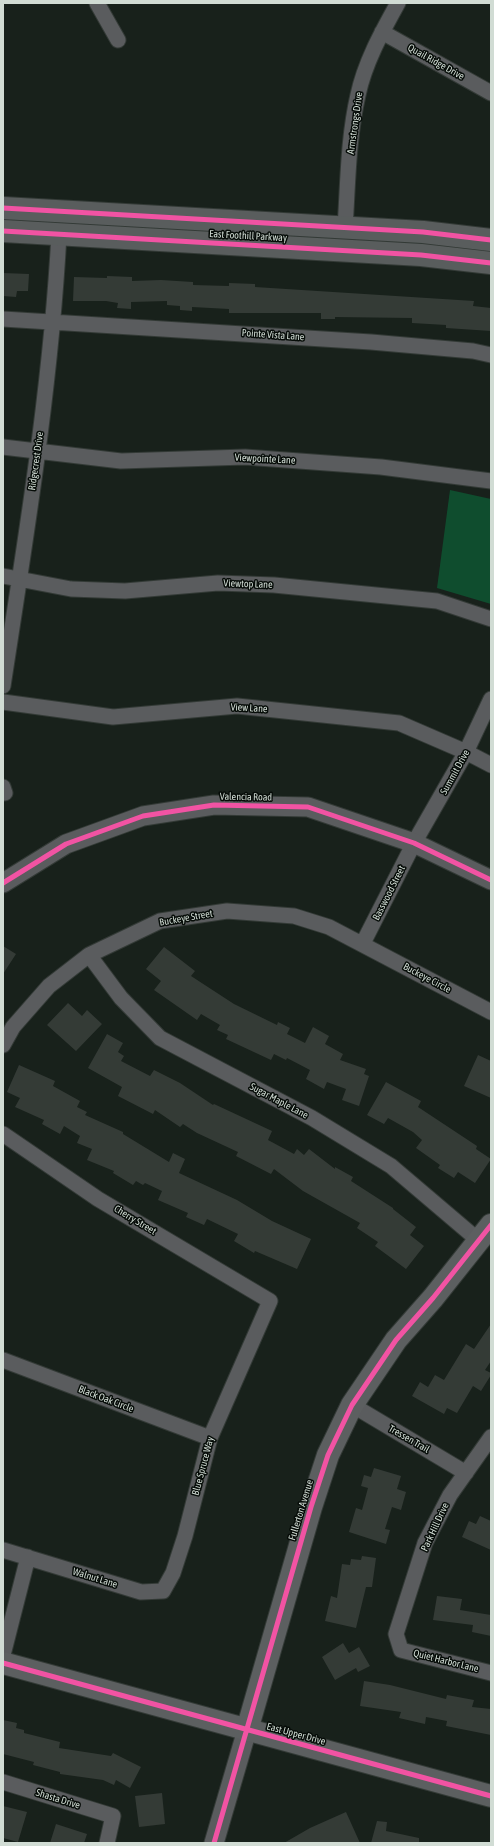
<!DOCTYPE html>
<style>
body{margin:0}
#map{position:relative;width:494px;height:1846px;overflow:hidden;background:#18211b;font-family:"Asap Condensed",sans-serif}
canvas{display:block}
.frame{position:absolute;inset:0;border:4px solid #d1dcd4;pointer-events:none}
</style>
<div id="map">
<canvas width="494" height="1846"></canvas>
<div class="frame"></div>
</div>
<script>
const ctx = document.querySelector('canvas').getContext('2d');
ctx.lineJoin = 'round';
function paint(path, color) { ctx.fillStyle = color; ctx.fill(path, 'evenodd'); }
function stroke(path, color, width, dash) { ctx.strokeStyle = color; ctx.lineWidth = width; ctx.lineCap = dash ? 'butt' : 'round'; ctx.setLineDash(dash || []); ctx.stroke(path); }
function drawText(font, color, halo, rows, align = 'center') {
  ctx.font = font + ' "Asap Condensed",sans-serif'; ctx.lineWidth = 3; ctx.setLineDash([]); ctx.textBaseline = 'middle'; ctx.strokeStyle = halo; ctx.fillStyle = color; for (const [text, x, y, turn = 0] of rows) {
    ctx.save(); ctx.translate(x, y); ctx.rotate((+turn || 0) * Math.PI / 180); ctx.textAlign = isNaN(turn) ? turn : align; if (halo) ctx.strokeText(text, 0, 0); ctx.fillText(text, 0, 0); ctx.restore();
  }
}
const green = new Path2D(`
 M 450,490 L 491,499 L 491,604 L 437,588 Z`);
const building = new Path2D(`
 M 3,273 L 29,274 L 28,291 L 17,291 L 16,297 L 3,296 Z
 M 107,276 L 132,277 L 132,281 L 161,280 L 193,282 L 193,285 L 229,286 L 229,283 L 255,284 L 255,287 L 474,301 L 473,306 L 491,308 L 491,331 L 446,328 L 446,325 L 412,323 L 412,318 L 335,317 L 335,319 L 321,319 L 321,313 L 229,313 L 229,309 L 192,307 L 192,311 L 180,310 L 180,306 L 167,305 L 167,301 L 131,302 L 131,309 L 117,308 L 118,303 L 106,301 L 73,301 L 74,277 L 107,278 Z
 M 3,946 L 16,954 L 3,974 Z
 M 164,947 L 195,971 L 191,976 L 234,1004 L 277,1025 L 278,1022 L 290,1028 L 287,1034 L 305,1043 L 313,1027 L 329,1036 L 325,1044 L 343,1054 L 340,1060 L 366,1069 L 364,1074 L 369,1076 L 359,1106 L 342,1100 L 346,1089 L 327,1082 L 324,1089 L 306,1079 L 310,1070 L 287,1058 L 286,1060 L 274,1054 L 271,1060 L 226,1039 L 228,1035 L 217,1030 L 220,1025 L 201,1014 L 197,1020 L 154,990 L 161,981 L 146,969 Z
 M 68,1003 L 82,1016 L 87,1010 L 102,1024 L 76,1051 L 47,1025 Z
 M 107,1034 L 123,1043 L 118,1052 L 124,1056 L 121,1061 L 150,1076 L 154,1070 L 180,1083 L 213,1105 L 214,1104 L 272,1131 L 268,1140 L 294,1154 L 297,1149 L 304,1155 L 309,1149 L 335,1169 L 335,1167 L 353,1177 L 351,1181 L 393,1208 L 393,1209 L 416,1227 L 410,1235 L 424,1246 L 406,1269 L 375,1246 L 378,1242 L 357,1228 L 360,1223 L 303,1191 L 274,1169 L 271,1174 L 236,1156 L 238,1152 L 197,1133 L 183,1124 L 180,1127 L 155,1110 L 153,1114 L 118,1096 L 122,1087 L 88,1068 Z
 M 478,1055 L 491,1061 L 491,1098 L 464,1086 Z
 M 19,1065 L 55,1081 L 53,1086 L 80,1101 L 77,1107 L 87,1112 L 85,1115 L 123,1132 L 123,1134 L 169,1162 L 173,1153 L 185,1159 L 179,1173 L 237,1200 L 272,1221 L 311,1239 L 297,1269 L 255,1251 L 254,1253 L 234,1241 L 238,1234 L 207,1219 L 204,1225 L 186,1217 L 188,1213 L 158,1200 L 162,1191 L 145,1183 L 143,1185 L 136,1181 L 133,1185 L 113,1173 L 114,1171 L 87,1160 L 92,1149 L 77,1143 L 80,1136 L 64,1126 L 60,1134 L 42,1124 L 44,1120 L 15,1107 L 20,1098 L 7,1092 Z
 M 386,1082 L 421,1101 L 418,1107 L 477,1146 L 476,1149 L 491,1159 L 475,1183 L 458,1172 L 454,1178 L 438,1168 L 440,1165 L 416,1148 L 422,1140 L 413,1132 L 388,1118 L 384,1124 L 367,1115 Z
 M 491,1324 L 491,1361 L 485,1370 L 491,1373 L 491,1375 L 481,1391 L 473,1386 L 457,1413 L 447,1408 L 444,1414 L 412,1396 L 420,1382 L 428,1387 L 435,1375 L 444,1380 L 466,1344 L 474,1349 Z
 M 374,1468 L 401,1476 L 397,1489 L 406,1492 L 401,1510 L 392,1507 L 385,1529 L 390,1530 L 386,1544 L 349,1532 L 356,1508 L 362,1510 L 368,1488 L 361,1486 L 364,1475 L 371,1477 Z
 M 480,1516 L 491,1521 L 491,1550 L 462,1537 L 469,1521 L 476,1524 Z
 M 362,1556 L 376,1558 L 372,1587 L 366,1587 L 356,1628 L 325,1621 L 331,1596 L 337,1598 L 342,1564 L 350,1565 L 351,1559 L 361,1560 Z
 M 437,1596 L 462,1599 L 460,1610 L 491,1615 L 491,1636 L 472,1632 L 473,1625 L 433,1620 Z
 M 343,1643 L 349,1653 L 359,1647 L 370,1666 L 358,1672 L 356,1668 L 335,1680 L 322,1657 Z
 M 364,1681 L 390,1685 L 446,1699 L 447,1695 L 474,1700 L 472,1707 L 491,1709 L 491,1735 L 446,1726 L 447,1721 L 426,1717 L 425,1724 L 399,1718 L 401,1712 L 360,1706 Z
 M 3,1720 L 17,1723 L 16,1728 L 24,1730 L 24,1733 L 60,1742 L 59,1748 L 111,1756 L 113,1753 L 141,1767 L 130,1788 L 116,1780 L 114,1785 L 103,1780 L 60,1774 L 60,1772 L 33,1765 L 34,1762 L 3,1754 Z
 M 162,1793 L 165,1824 L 139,1827 L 135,1796 Z
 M 3,1806 L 27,1812 L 18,1842 L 3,1838 Z
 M 346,1812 L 360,1843 L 284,1843 L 310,1828 Z
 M 377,1821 L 387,1822 L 386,1831 L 419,1838 L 419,1843 L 371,1843 Z
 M 56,1824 L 87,1834 L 84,1843 L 50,1843 Z`);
const minor = new Path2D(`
 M 97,3 L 118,40
 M 382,32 L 491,93
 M 345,228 C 348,183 348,138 358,95 C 365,62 382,32 398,3
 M 3,319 L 371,342 L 473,351 L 491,355
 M 3,447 L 121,461 L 245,457 L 381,467 L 491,481
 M 3,576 L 71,589 L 125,591 L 218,583 L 274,585 L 437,601 L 491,619
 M 3,686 C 26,536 51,386 59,234
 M 3,702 L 113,717 L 237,706 L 399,723 L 466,752 L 491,765
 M 3,787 L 5,793
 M 363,943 L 414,843 L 466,752 L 491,699
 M 89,955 L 121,998 L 160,1038 L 312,1118 L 391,1166 L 478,1240
 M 3,1045 L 13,1027 L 49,986 L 89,955 L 160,921 L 227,911 L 294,916 L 329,927 L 491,1012
 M 3,1134 L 98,1199 L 270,1301 L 210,1438 L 185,1536 L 173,1573 L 163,1591 L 141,1592 L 3,1550
 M 3,1360 L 210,1438
 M 352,1405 L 466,1473
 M 491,1437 L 450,1495 L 425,1543 L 396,1634 L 401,1650 L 491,1673
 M 3,1655 L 28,1557
 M 3,1782 L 113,1816 L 107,1843`);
const tertiary = new Path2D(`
 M 3,883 L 66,844 L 143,816 L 214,805 L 308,807 L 414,843 L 491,880
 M 214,1843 L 247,1730`);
const secondary = new Path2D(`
 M 3,1663 L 491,1796
 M 247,1730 L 311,1507 L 328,1455 L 352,1405 L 396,1340 L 433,1298 L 491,1225`);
const primary = new Path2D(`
 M 3,208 L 423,232 L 491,240
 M 3,231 L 421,255 L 491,263`);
const cycleway = new Path2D(`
 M 3,208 L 423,232 L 491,240
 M 3,231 L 421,255 L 491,263
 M 3,883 L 66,844 L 143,816 L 214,805 L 308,807 L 414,843 L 491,880
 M 3,1663 L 491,1796
 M 214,1843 L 311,1507 L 328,1455 L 352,1405 L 396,1340 L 433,1298 L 491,1225`);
const streetNames = [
 ["Quail Ridge Drive",436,62,29],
 ["Armstrongs Drive",355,123,-82],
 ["East Foothill Parkway",248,236,3],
 ["Pointe Vista Lane",273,335,4],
 ["Viewpointe Lane",265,459,3],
 ["Ridgecrest Drive",36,461,-82],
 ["Viewtop Lane",248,584,2],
 ["View Lane",249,708,3],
 ["Summit Drive",455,772,-61],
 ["Valencia Road",246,797,1],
 ["Basswood Street",389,893,-63],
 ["Buckeye Street",186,918,-10],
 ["Buckeye Circle",427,978,28],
 ["Sugar Maple Lane",279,1101,28],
 ["Cherry Street",135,1220,31],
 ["Black Oak Circle",106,1399,21],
 ["Tressen Trail",409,1439,30],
 ["Blue Spruce Way",203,1466,-75],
 ["Fullerton Avenue",301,1510,-73],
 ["Park Hill Drive",435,1527,-65],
 ["Walnut Lane",95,1578,17],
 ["Quiet Harbor Lane",446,1661,14],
 ["East Upper Drive",296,1734,15],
 ["Shasta Drive",58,1799,17]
];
paint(green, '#0f4d2e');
paint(building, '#343b36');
stroke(minor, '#333a36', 17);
stroke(tertiary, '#333a36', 21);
stroke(secondary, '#333a36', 24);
stroke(primary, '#333a36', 24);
stroke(minor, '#5a5c5e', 15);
stroke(tertiary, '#5a5c5e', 19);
stroke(secondary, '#5c5f60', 22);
stroke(primary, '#595d5d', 22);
stroke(cycleway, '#f153a3', 5);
drawText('10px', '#d1dcd4', '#060c08', streetNames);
</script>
